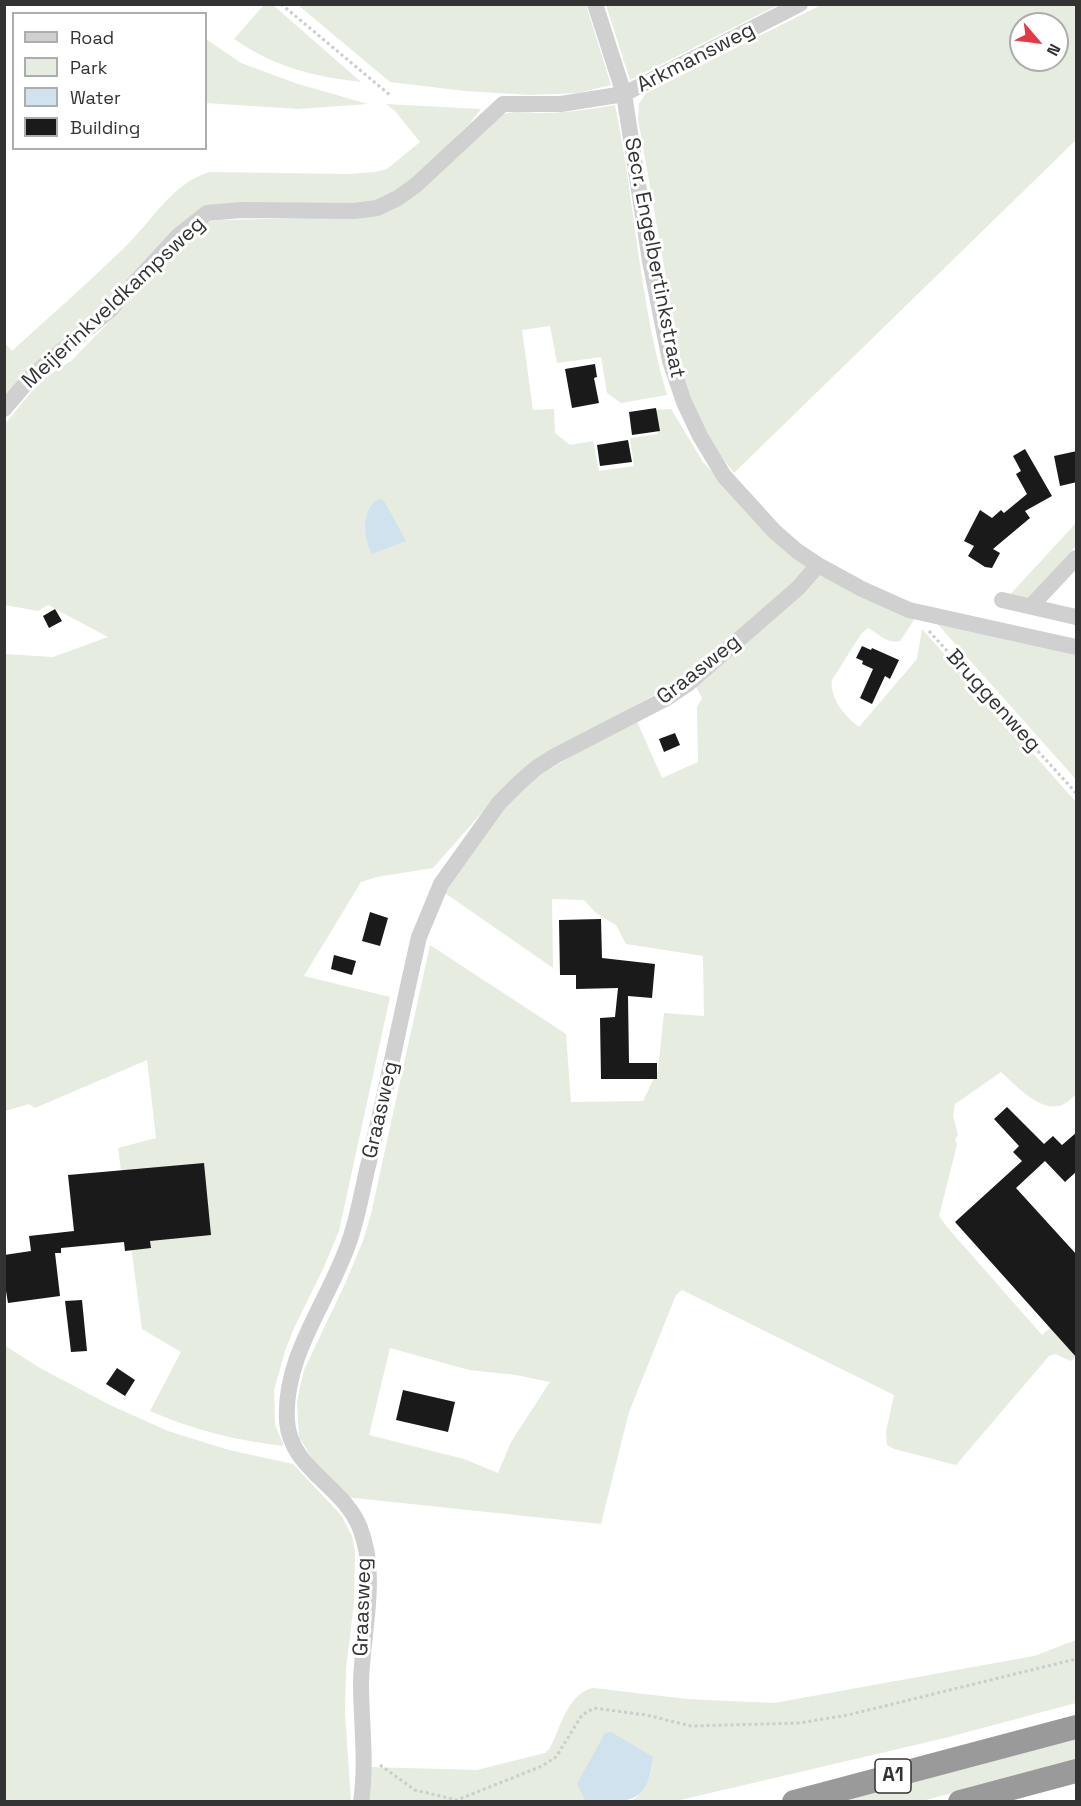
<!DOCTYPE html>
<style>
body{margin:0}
#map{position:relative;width:1081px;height:1806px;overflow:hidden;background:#fff;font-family:"Space Grotesk",sans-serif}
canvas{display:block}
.frame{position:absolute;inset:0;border:6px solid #333;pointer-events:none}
.legend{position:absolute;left:12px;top:12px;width:195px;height:138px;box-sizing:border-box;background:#fff;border:2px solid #adadad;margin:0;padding:8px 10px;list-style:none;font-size:18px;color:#333}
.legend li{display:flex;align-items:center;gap:12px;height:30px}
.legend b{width:30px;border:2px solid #adadad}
.north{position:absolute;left:1009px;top:12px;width:60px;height:60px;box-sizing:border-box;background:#fff;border:2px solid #adadad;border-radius:50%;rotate:118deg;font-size:16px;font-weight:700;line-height:24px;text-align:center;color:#333}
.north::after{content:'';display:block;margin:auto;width:21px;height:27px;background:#e63946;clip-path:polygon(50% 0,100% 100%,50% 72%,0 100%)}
</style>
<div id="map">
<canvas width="1081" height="1806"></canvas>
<div class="frame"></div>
<ul class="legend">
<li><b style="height:8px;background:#d0d0d0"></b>Road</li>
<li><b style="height:16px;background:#e6ecdf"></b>Park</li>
<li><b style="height:16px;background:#cfe2ee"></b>Water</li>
<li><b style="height:16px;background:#1a1a1a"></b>Building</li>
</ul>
<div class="north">N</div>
</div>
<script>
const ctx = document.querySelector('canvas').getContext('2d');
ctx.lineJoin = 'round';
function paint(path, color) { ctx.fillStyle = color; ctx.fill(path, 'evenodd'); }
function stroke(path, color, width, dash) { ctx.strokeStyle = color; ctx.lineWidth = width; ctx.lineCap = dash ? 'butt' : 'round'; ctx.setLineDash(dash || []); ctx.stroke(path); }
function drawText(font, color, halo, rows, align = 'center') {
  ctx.font = font + ' "Space Grotesk",sans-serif'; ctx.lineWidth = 6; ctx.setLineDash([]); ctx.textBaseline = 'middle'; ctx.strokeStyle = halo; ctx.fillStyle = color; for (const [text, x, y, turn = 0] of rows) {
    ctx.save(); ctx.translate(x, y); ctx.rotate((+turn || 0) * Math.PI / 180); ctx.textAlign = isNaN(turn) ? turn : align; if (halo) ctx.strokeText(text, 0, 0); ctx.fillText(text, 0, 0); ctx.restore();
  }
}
const green = new Path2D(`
 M 264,5 L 273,5 L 361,82 C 311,76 275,67 234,39 Z
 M 298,5 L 586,5 L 611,85 L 578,93 L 530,95 L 465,91 L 390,82 Z
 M 606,5 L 606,4 L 778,5 L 630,80 Z
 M 821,5 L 1076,5 L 1076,140 L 734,473 C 711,445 696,413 684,380 L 638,119 L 639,104 L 646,93 ZM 1021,24 L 1057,24 L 1057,60 L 1021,60 Z
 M 206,39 L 241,63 L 298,84 L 368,104 L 298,109 L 206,103 Z
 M 386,104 L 481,109 L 470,123 L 411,182 L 371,205 L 202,211 L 84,328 L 5,398 L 5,343 L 12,351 C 50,316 88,283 125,247 C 151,222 173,182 210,172 L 349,174 L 375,172 L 387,169 L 420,142 L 395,111 Z
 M 615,105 C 635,201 639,300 667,395 L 621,403 L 607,393 L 601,357 L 557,363 L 550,326 L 522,330 L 533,410 L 554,409 L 555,433 L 570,445 L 593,441 L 599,471 L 634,466 L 630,438 L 658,434 L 655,410 L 671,409 L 703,462 L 748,510 L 812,565 L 706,661 L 663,690 L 536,760 L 507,784 L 433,868 L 377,877 L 361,882 L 304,976 L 390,997 L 339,1231 L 323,1269 L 294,1328 L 285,1351 L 274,1390 L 275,1425 L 284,1446 C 238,1441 193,1430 150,1411 L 181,1352 L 142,1329 L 118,1148 L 156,1138 L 147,1060 L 35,1108 L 29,1104 L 5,1111 L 4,654 L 53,657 L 108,637 L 48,605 L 38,611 L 5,605 L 5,424 L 40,381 L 71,361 L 207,222 L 220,220 L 366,217 L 504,114 C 517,110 529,113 543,113 C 567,113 591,109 615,105 Z
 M 1076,523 L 1076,546 L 1027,599 L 1004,601 Z
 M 821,571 L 908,614 L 914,620 L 900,641 C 887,644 879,634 868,628 L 861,634 L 832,680 C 829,697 845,717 859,727 L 917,659 L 922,629 L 1076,802 L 1076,1094 C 1072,1098 1067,1103 1062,1105 C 1040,1113 1016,1085 1001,1072 L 955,1104 L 953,1116 L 958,1135 L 955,1139 L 957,1145 L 939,1216 L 947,1227 L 1042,1335 L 1076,1305 L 1076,1356 L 1071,1361 L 1055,1354 L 1049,1356 L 956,1465 L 894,1449 L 887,1445 L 886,1432 L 894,1395 L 682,1290 L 676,1295 L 629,1412 L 601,1524 L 345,1497 L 315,1463 L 299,1437 L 297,1401 L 304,1370 L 344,1286 L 363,1241 L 371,1214 L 430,945 L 566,1034 L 571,1102 L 643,1101 L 658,1070 L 664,1013 L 704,1016 L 703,956 L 626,944 L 616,925 L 596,913 L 584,900 L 552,899 L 553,968 L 442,891 L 513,797 L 541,774 L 636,719 L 662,778 L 698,762 L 697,707 L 702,698 L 695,685 ZM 390,1348 L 469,1370 L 516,1375 L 550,1382 L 511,1442 L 498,1473 L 464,1459 L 369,1435 Z
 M 933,619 L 1076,655 L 1076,780 L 1072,775 Z
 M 4,1345 L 40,1368 L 112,1406 L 168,1431 L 229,1450 L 293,1464 L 341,1515 L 352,1536 L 355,1552 L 354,1603 L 346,1669 L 345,1713 L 351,1801 L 5,1801 Z
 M 1076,1640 L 1076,1703 L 945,1738 L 676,1801 L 631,1801 C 648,1790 651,1776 653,1757 L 577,1784 L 585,1801 L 368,1801 L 367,1767 L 477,1770 L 545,1753 L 550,1748 C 560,1728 568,1693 593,1688 L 687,1699 L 774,1703 L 1034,1656 Z
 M 1076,1739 L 1076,1760 L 922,1801 L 841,1802 Z`);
const water = new Path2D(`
 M 379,499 L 384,501 L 406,541 L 372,554 C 364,539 360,509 379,499 Z
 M 611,1732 L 653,1757 C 648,1806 629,1802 585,1801 L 577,1784 L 605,1733 Z`);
const building = new Path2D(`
 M 595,364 L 597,377 L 594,378 L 599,403 L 572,408 L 565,369 Z
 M 656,408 L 660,431 L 632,435 L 629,412 Z
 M 628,440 L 632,462 L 600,466 L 597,445 Z
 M 1025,449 L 1052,496 L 1025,511 L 1030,518 L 993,549 L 1000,553 L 992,568 L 985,567 L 968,556 L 974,546 L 964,541 L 980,510 L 992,518 L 1001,510 L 1004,513 L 1027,494 L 1016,474 L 1021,471 L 1013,456 Z
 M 1077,451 L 1077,482 L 1060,486 L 1054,456 Z
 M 55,609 L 62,621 L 49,628 L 43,616 Z
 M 862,646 L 871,650 L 872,648 L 899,660 L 890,679 L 885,676 L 872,704 L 860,698 L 873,669 L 862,664 L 863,661 L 856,658 Z
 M 675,733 L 680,745 L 664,752 L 659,739 Z
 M 370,912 L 388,918 L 380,946 L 362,941 Z
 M 601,919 L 602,958 L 655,964 L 652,998 L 628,996 L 629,1063 L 657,1063 L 657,1079 L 601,1079 L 600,1018 L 615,1017 L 618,988 L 576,989 L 576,975 L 560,975 L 559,920 Z
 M 334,955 L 356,961 L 352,975 L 331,969 Z
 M 1007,1107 L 1044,1144 L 1053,1136 L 1062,1145 L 1077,1132 L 1077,1171 L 1065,1182 L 1045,1161 L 1016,1188 L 1077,1255 L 1077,1358 L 955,1222 L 1022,1161 L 1013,1152 L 1019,1146 L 994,1119 Z
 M 204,1163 L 211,1235 L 150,1241 L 151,1248 L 125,1251 L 124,1242 L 61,1248 L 61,1253 L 55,1253 L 60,1296 L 8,1303 L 4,1279 L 4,1255 L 31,1251 L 29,1236 L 74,1231 L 68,1175 Z
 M 82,1300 L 87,1351 L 71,1352 L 65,1301 Z
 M 117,1368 L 135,1380 L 125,1396 L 106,1384 Z
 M 403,1390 L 455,1402 L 448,1432 L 396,1420 Z`);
const path = new Path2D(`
 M 281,4 L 391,96
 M 929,631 L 1076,793
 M 380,1765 L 415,1790 L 457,1800 L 542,1766 L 556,1757 L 582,1715 L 594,1708 L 646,1715 L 691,1726 L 799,1723 L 848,1715 L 1076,1659`);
const minor = new Path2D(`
 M 595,4 L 624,94 L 650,261 L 670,361 L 684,402 L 700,436 L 724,476 L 774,531 L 797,551 L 818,565 L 862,589 L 909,610 L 1076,647
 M 4,409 L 33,375 L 109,311 L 179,235 L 207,213 L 241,210 L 354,211 L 377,208 L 398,198 L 416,185 L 503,104 L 561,104 L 624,94 L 800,4
 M 1002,600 L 1076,617
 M 1031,606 L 1076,558
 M 361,1802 C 367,1762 361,1723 361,1683 C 362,1633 379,1576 360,1528 C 344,1486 290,1469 287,1421 C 283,1353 332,1298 351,1236 C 358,1215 362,1192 367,1170 C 386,1093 401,1015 419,937 L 441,884 L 499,803 L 519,783 L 536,768 L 555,756 L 665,699 L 689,683 L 798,588 L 818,565`);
const highway = new Path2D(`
 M 794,1802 L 1076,1727
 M 960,1802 L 1076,1771`);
const shields = [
 [893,1776,36]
];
const shieldNames = [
 ["A1",893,1776]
];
const streetNames = [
 ["Arkmansweg",696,58,-27],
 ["Secr. Engelbertinkstraat",654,258,79],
 ["Meijerinkveldkampsweg",114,303,-43],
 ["Graasweg",699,670,-38],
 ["Bruggenweg",993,701,48],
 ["Graasweg",381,1110,-77],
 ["Graasweg",363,1607,-88]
];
paint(green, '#e6ecdf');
paint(water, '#cfe2ee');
paint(building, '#1a1a1a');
stroke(path, '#cdcdcd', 3, [3, 3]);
stroke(minor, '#d0d0d0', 16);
stroke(highway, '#9a9a9a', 24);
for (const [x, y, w] of shields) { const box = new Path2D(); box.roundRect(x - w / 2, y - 17, w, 34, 4.5); ctx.fillStyle = '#fff'; ctx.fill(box); stroke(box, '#333', 1.5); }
drawText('bold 20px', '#333', null, shieldNames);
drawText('21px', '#333', '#fff', streetNames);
</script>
